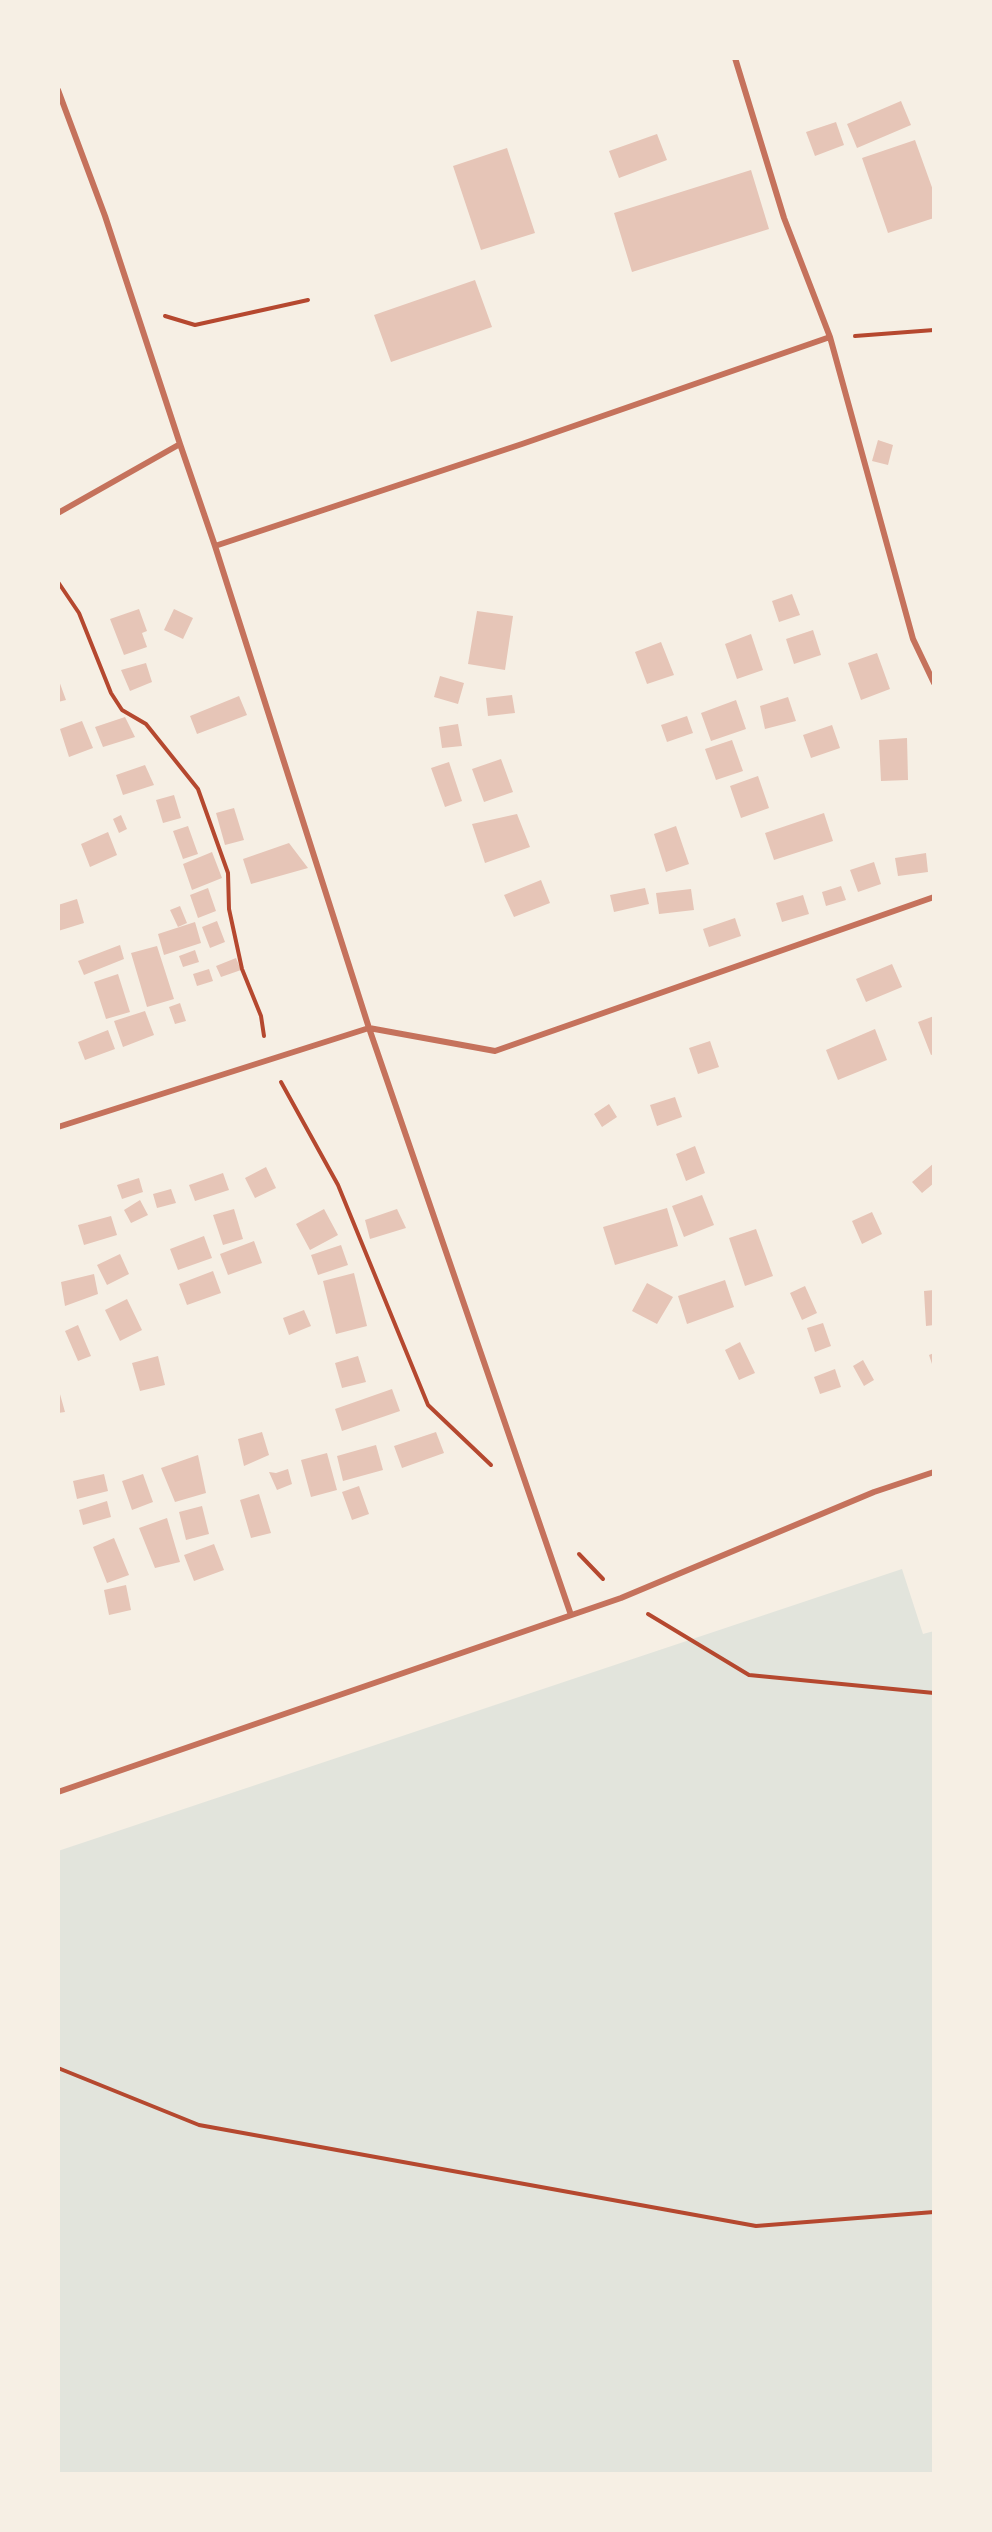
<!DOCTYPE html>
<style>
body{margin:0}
#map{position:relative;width:992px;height:2532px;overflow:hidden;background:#f6efe4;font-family:"Nunito Sans",sans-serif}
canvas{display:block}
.frame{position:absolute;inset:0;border:60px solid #f6efe4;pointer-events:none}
</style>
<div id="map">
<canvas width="992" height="2532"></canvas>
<div class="frame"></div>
</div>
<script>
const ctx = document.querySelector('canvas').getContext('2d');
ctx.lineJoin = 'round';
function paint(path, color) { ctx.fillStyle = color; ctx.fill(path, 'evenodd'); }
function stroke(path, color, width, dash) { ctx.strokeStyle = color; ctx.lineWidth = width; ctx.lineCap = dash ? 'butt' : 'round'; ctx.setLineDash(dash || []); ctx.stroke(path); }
const green = new Path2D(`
 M 902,1569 L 923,1634 L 934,1631 L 933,2473 L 59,2473 L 58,1851 Z`);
const building = new Path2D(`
 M 901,101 L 911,125 L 857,148 L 847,124 Z
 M 836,122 L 844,145 L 815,156 L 806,132 Z
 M 657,134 L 667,160 L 619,178 L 609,151 Z
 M 915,140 L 934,193 L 934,218 L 888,233 L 862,158 Z
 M 507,148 L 535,233 L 481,250 L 453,166 Z
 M 751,170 L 769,229 L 632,272 L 614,213 Z
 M 475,280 L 492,327 L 391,362 L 374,315 Z
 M 878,440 L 893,445 L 888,465 L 872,461 Z
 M 792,594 L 800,615 L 779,622 L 772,601 Z
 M 139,609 L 147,631 L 142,633 L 147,647 L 124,655 L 110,619 Z
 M 174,609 L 193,618 L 183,639 L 164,630 Z
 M 477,611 L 513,616 L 505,670 L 468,664 Z
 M 813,630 L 821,655 L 794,664 L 786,639 Z
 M 751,634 L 763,670 L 737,679 L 725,644 Z
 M 661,642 L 674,675 L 647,684 L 635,652 Z
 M 877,653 L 890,689 L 861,700 L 848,663 Z
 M 146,663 L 152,682 L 130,691 L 121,670 Z
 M 440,676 L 464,683 L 458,704 L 434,697 Z
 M 58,678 L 66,700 L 58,702 Z
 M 512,695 L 515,713 L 488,716 L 486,698 Z
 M 239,696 L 247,715 L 197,734 L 190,716 Z
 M 788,697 L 796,721 L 765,729 L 760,706 Z
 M 736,700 L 746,729 L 711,741 L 701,713 Z
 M 687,716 L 693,733 L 667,742 L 661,725 Z
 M 125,717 L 135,737 L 103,747 L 95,727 Z
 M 82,721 L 93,748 L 69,757 L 60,729 Z
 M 458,724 L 462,746 L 442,748 L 439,727 Z
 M 832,725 L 840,748 L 811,758 L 803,735 Z
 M 907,738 L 908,780 L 881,781 L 879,740 Z
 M 732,740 L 743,771 L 716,780 L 705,749 Z
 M 501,759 L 513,792 L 484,802 L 472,769 Z
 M 449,762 L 462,801 L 445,807 L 431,768 Z
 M 145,765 L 154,785 L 123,795 L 116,775 Z
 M 758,776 L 769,808 L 741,818 L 730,786 Z
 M 174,795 L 181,818 L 163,823 L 156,800 Z
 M 234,808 L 244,840 L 225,845 L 216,813 Z
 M 824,813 L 833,841 L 774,860 L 765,833 Z
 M 517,814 L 530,847 L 485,863 L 472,824 Z
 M 121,815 L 127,829 L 119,833 L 113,819 Z
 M 188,826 L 198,854 L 183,859 L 173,831 Z
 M 676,826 L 689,864 L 666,872 L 654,834 Z
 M 108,832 L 117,855 L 90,867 L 81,844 Z
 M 289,843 L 308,868 L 251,884 L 243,859 Z
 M 212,852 L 222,878 L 192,890 L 183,864 Z
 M 926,853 L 928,872 L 898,876 L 895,858 Z
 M 874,862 L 881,884 L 858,892 L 850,870 Z
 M 541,880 L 550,903 L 514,917 L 504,895 Z
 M 841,886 L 846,900 L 826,906 L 822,892 Z
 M 208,888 L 216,911 L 198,918 L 190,895 Z
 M 645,888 L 649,904 L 614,912 L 610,895 Z
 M 691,889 L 694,910 L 659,914 L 656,893 Z
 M 803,895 L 809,914 L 782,922 L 776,903 Z
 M 77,899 L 84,923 L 58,931 L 58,905 Z
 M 180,906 L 187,923 L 178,927 L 170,910 Z
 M 735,918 L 741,936 L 709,947 L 703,929 Z
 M 217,921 L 225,942 L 210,948 L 202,927 Z
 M 195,922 L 201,943 L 164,955 L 158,934 Z
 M 120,945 L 124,959 L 84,975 L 78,961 Z
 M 157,946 L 174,999 L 147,1007 L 131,953 Z
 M 195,950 L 199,962 L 183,967 L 179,956 Z
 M 236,958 L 241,970 L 221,977 L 216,966 Z
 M 892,964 L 902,987 L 866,1002 L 856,979 Z
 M 209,969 L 213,981 L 197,986 L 193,974 Z
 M 118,974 L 130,1012 L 106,1019 L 94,982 Z
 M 180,1003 L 186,1021 L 175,1024 L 169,1007 Z
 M 145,1011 L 154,1035 L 123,1047 L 114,1021 Z
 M 934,1016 L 934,1054 L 931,1055 L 918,1022 Z
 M 875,1029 L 887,1060 L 838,1080 L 826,1050 Z
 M 108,1030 L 115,1049 L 85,1060 L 78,1042 Z
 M 710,1041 L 719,1067 L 698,1074 L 689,1048 Z
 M 675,1097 L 682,1117 L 657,1126 L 650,1105 Z
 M 609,1104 L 617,1117 L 602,1127 L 594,1114 Z
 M 695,1146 L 705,1173 L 686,1181 L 676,1154 Z
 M 934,1163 L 934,1183 L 922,1193 L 912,1182 Z
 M 266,1167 L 276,1188 L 255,1198 L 245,1178 Z
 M 223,1173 L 229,1190 L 195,1201 L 189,1185 Z
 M 139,1178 L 143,1192 L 122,1199 L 117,1185 Z
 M 171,1189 L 176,1203 L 157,1208 L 153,1194 Z
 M 702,1195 L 714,1225 L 684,1237 L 672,1206 Z
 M 140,1200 L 148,1215 L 131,1223 L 124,1210 Z
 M 667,1208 L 678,1246 L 615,1265 L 603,1227 Z
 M 234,1209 L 243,1239 L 223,1245 L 213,1215 Z
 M 324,1209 L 338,1235 L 310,1250 L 296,1224 Z
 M 397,1209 L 406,1228 L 370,1239 L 365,1220 Z
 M 872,1212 L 882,1234 L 862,1244 L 852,1221 Z
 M 111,1216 L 117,1235 L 84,1245 L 78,1225 Z
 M 756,1229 L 773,1276 L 745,1286 L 729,1238 Z
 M 204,1236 L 212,1258 L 178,1270 L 170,1249 Z
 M 254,1241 L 262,1263 L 228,1275 L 220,1254 Z
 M 341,1245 L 348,1265 L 318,1275 L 311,1255 Z
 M 120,1254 L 129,1274 L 107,1285 L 97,1265 Z
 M 213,1271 L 221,1293 L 187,1305 L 179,1284 Z
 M 354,1273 L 367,1326 L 336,1334 L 323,1281 Z
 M 94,1274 L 98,1294 L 65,1306 L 61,1282 Z
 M 725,1280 L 734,1307 L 687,1324 L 678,1296 Z
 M 647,1283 L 673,1297 L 657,1324 L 632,1311 Z
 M 805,1286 L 817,1313 L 802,1320 L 790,1293 Z
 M 934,1290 L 934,1325 L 926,1326 L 924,1291 Z
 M 127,1299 L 142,1330 L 120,1341 L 105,1310 Z
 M 304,1310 L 311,1326 L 289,1335 L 283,1318 Z
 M 823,1323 L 831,1346 L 815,1352 L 807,1328 Z
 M 78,1325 L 91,1356 L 78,1361 L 65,1331 Z
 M 740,1342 L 755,1373 L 739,1380 L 725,1350 Z
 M 934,1353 L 934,1367 L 933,1367 L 929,1355 Z
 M 158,1356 L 165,1385 L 140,1391 L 132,1363 Z
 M 358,1356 L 366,1382 L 342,1388 L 335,1363 Z
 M 863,1360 L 874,1380 L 864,1386 L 853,1366 Z
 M 835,1369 L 841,1387 L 820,1394 L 814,1377 Z
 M 58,1387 L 65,1412 L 58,1413 Z
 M 392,1389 L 400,1411 L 342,1431 L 335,1409 Z
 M 262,1432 L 269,1455 L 244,1466 L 238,1439 Z
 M 436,1432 L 444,1453 L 402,1468 L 394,1446 Z
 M 376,1445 L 383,1470 L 343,1481 L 337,1456 Z
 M 327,1453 L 337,1490 L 311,1497 L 301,1460 Z
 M 198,1455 L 206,1493 L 175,1502 L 161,1468 Z
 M 288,1469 L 292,1484 L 277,1490 L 269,1472 L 276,1473 Z
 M 104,1474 L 108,1491 L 77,1499 L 73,1481 Z
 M 143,1474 L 153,1502 L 132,1510 L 122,1481 Z
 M 359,1486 L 369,1514 L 352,1520 L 342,1492 Z
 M 259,1494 L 271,1533 L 251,1538 L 240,1500 Z
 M 107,1501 L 111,1517 L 83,1525 L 79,1510 Z
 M 202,1506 L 209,1534 L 186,1540 L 179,1512 Z
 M 167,1518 L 180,1562 L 155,1568 L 139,1528 Z
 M 114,1538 L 129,1575 L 107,1583 L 93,1547 Z
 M 214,1544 L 224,1570 L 194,1581 L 184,1555 Z
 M 126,1585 L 131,1610 L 109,1615 L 104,1590 Z`);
const path = new Path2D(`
 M 165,316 L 195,325 L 308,300
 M 855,336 L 934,330
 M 58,582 L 79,613 L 111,693 L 122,710 L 146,724 L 198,789 L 228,873 L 229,909 L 242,969 L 261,1016 L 264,1036
 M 281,1082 L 338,1185 L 428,1405 L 491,1465
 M 579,1554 L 603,1579
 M 648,1614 L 749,1675 L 934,1693
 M 58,2068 L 199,2125 L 756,2226 L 934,2212`);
const minor = new Path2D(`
 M 735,58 L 784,218 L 830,337 L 913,639 L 934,683
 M 58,90 L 105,216 L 180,444 L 58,513
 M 180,444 L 215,546 L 522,444 L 830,337
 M 215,546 L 369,1028 L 495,1051 L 934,897
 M 58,1127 L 369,1028 L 571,1615
 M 58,1792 L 621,1598 L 874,1492 L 934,1472`);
paint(green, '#e2e4dc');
paint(building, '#e6c5b7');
stroke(path, '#b5482f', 4);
stroke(minor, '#c5725c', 6);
</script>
